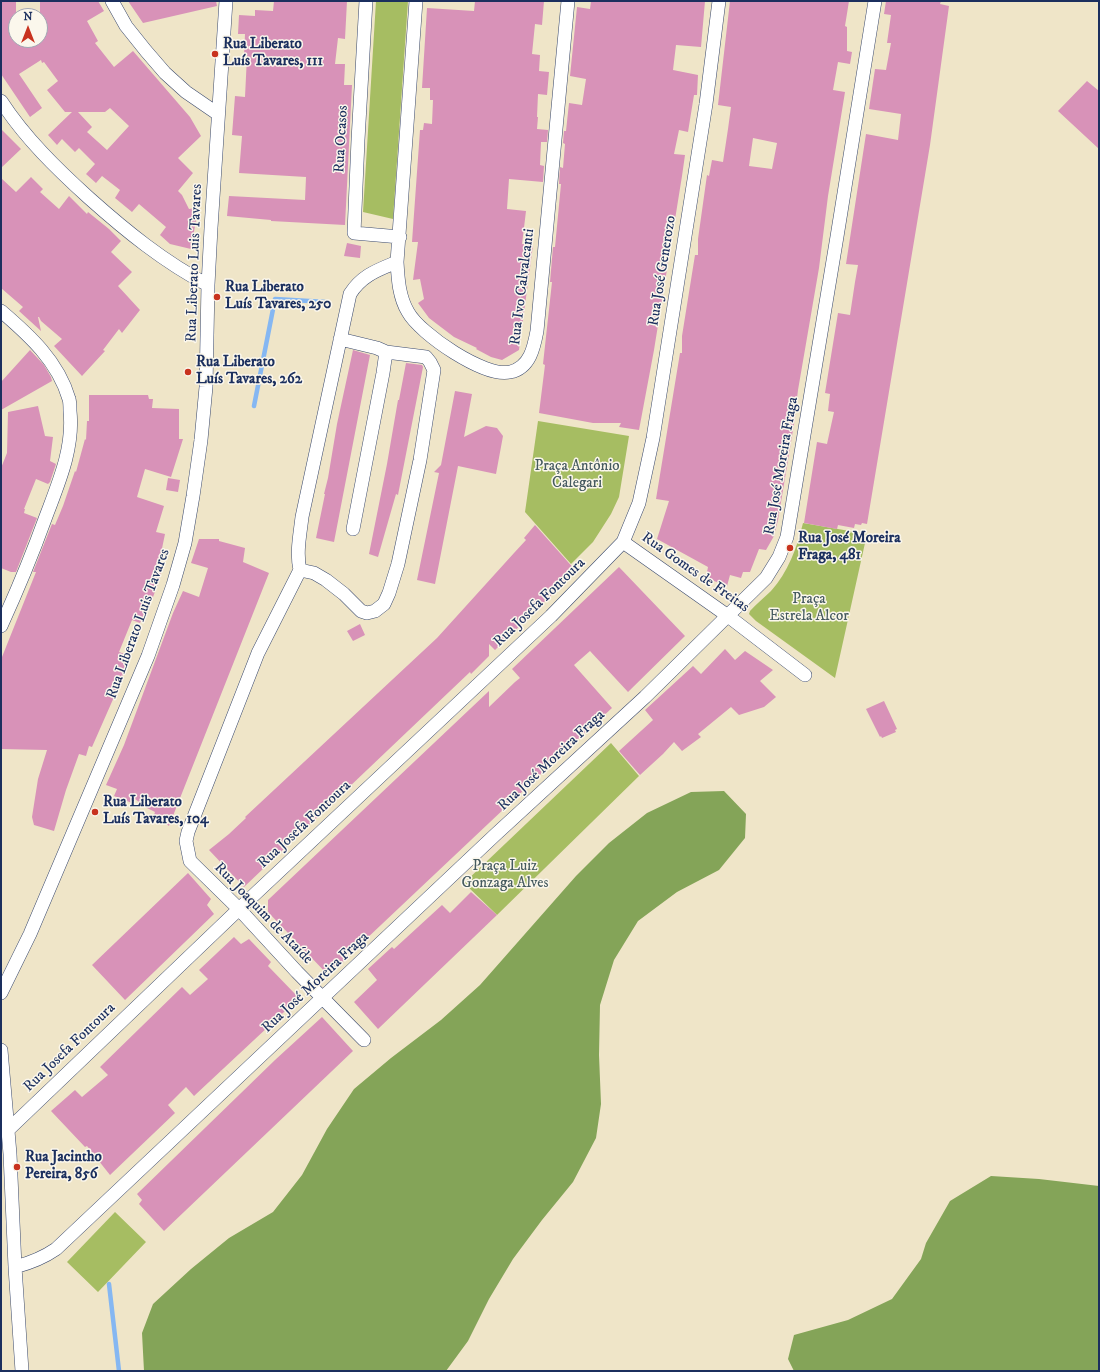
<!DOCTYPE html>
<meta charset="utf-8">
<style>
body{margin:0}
#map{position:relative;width:1100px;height:1372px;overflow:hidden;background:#efe5c8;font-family:"IM FELL DW Pica",serif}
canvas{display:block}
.frame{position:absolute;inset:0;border:2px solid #1b2f5e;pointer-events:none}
.north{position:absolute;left:8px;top:8px;width:40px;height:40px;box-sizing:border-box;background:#fbf7ec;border:1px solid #a1a7b3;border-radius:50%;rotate:0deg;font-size:11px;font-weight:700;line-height:16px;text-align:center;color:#1b2f5e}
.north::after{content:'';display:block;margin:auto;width:14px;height:18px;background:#c8321e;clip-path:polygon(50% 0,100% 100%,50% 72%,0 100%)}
</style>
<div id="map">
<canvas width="1100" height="1372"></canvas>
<div class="frame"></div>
<div class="north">N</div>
</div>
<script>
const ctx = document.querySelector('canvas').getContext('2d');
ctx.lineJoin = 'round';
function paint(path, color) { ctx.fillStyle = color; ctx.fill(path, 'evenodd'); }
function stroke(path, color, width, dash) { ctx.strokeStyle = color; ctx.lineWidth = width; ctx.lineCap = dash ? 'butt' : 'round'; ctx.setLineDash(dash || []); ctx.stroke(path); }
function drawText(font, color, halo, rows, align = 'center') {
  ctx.font = font + ' "IM FELL DW Pica",serif'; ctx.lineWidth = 3; ctx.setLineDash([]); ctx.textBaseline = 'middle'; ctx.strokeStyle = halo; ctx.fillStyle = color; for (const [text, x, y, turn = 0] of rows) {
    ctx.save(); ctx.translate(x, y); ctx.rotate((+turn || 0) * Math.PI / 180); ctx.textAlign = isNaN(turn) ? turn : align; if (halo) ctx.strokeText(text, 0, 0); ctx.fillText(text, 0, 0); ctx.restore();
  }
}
const green = new Path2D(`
 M 376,1 L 408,1 L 393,219 L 363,212 Z
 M 538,421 L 629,436 L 619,497 L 611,514 L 593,542 L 571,564 L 525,512 Z
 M 803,523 L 867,534 L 835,678 L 756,621 L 749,614 L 750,611 C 756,604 764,598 771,591 C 788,572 797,548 803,523 Z
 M 611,743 L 639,776 L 497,915 L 464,883 Z
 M 115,1212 L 146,1242 L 98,1292 L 67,1262 Z`);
const forest = new Path2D(`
 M 724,791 L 746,814 L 745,838 L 719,870 L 677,892 L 638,921 L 614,960 L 600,1005 L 599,1055 L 601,1104 L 596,1138 L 573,1182 L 542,1220 L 513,1259 L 489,1299 L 468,1341 L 446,1371 L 144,1371 L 142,1333 L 153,1304 L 191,1269 L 229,1238 L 273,1212 L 302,1175 L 327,1129 L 354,1089 L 391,1058 L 441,1020 L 480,985 L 576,876 L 609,843 L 647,813 L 691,792 Z
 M 991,1176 L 1039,1179 L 1099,1186 L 1099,1371 L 794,1371 L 788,1359 L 794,1335 L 848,1320 L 892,1299 L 921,1259 L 926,1243 L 950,1201 Z`);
const stream = new Path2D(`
 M 254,406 L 275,299 L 326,302
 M 109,1284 L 119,1371`);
const building = new Path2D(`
 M 1,1 L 16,1 L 16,40 L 40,40 L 40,1 L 98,1 L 104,11 L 87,21 L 98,41 L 95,43 L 114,67 L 133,51 L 190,117 L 201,136 L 178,158 L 193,173 L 178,191 L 182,195 L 189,209 L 196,208 L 196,220 L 191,249 L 170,244 L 160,235 L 166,227 L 139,204 L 132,212 L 115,198 L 120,190 L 102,176 L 96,183 L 86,174 L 95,164 L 79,148 L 75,152 L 62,139 L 57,145 L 48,135 L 72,112 L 65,112 L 47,90 L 58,81 L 44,62 L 42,63 L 41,60 L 19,74 L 42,108 L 30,117 L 1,74 ZM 110,108 L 129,126 L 107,150 L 87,132 L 92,127 L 78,112 L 105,112 Z
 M 128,1 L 216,1 L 217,6 L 143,23 Z
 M 274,1 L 347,1 L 345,39 L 338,38 L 335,64 L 345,64 L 344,85 L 352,85 L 345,225 L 271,221 L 271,220 L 227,216 L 229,196 L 305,200 L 306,177 L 239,173 L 242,136 L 232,135 L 235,96 L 245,97 L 247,56 L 244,56 L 245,34 L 238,34 L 239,15 L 255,16 L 255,10 L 273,11 Z
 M 475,1 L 544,1 L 542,25 L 535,24 L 532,54 L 540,55 L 539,71 L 549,72 L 547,95 L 538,94 L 537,117 L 538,117 L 537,129 L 548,130 L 547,142 L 541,142 L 540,165 L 544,166 L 543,182 L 509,179 L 507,209 L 526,211 L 522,244 L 533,245 L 519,350 L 502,360 L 491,357 L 476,349 L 477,348 L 454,337 L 429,318 L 418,303 L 424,299 L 420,279 L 413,280 L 418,242 L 412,242 L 420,130 L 423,130 L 424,123 L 432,124 L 433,100 L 430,100 L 430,88 L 422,88 L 427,8 L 474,11 Z
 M 591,1 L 705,1 L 701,47 L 676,45 L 673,70 L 698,75 L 697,95 L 694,95 L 688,132 L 679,130 L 674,154 L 685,155 L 682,176 L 654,350 L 639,430 L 619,427 L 621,423 L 593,423 L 539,413 L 545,365 L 543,364 L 552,282 L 550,282 L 553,247 L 555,247 L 561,184 L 559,184 L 560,167 L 563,168 L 565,144 L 563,143 L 564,131 L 566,131 L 569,103 L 582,105 L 586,79 L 570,76 L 577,7 L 590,9 Z
 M 730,1 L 849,1 L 845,26 L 847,27 L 847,51 L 852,52 L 850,64 L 838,62 L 833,90 L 845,92 L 828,196 L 819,268 L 798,390 L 796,406 L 797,406 L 778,520 L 774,536 L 766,550 L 759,549 L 750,572 L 743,572 L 741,578 L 730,575 L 727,586 L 709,579 L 711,573 L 707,572 L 708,567 L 657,539 L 669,501 L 656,499 L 680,353 L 682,353 L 682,336 L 695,255 L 698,255 L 698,239 L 707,175 L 709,176 L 712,160 L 723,162 L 728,129 L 731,107 L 718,105 ZM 753,138 L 777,143 L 772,169 L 749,166 Z
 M 886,1 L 941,1 L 940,4 L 949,6 L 930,145 L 867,524 L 862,523 L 861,525 L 855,524 L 854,528 L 838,525 L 837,529 L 804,523 L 817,442 L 827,444 L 834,412 L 828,411 L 830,394 L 825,393 L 838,313 L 850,315 L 855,282 L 858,265 L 846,264 L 866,134 L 898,140 L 901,114 L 869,109 L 875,69 L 886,70 L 891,43 L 887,43 L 891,15 L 884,14 Z
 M 1087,81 L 1099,91 L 1099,149 L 1058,111 Z
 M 1,129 L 21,149 L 1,168 Z
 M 31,177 L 43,189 L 40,192 L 59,209 L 69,196 L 87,214 L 88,212 L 109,229 L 121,241 L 111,252 L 132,272 L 118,286 L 140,310 L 122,333 L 119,329 L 103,350 L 105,351 L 82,376 L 54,346 L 62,339 L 41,321 L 39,317 L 38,317 L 41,331 L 19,311 L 23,307 L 1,288 L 1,178 L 16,192 Z
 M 347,243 L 361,246 L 360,258 L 344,256 Z
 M 30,350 L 44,365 L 51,377 L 52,381 L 1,410 L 1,382 Z
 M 353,350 L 370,355 L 334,542 L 316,538 L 325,494 L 324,494 L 328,478 L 337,424 Z
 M 406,363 L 422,365 L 423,367 L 398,495 L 396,494 L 378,557 L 369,554 L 387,464 L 398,400 L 399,400 Z
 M 455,391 L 472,394 L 464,437 L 486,426 L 497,428 L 503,436 L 496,474 L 458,466 L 435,584 L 417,580 L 439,473 L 434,472 L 441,465 Z
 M 89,395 L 148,395 L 149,399 L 153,399 L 152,408 L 179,409 L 179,439 L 183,439 L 171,477 L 145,469 L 137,497 L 164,506 L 156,532 L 165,534 L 159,563 L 163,564 L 159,581 L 147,613 L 145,612 L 140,623 L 132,620 L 119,652 L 130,656 L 118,688 L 92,747 L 89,746 L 86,756 L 79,754 L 66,790 L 54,831 L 34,825 L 32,817 L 38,779 L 47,750 L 1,749 L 2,657 L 36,572 L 33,572 L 52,524 L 55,525 L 63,506 L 75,471 L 76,472 L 85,439 L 86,440 L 87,421 L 89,421 Z
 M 38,406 L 45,436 L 53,437 L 50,461 L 56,464 L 50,482 L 48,484 L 36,479 L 24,509 L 25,509 L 24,513 L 37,518 L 16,572 L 11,572 L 1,568 L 1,468 L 7,453 L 8,412 Z
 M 168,478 L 180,480 L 178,492 L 166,490 Z
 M 535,525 L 576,571 L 495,650 L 489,644 L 489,656 L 471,674 L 470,672 L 244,887 L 209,850 L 229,834 L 246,818 L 245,817 L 437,638 L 514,553 L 526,540 L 524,538 Z
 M 199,539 L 219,539 L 219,541 L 245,548 L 243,562 L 269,573 L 169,826 L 154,815 L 155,812 L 147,808 L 135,799 L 132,803 L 114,796 L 117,789 L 106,785 L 124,745 L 173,613 L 183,591 L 199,597 L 208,568 L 191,563 Z
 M 619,567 L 685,636 L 628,692 L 590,651 L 574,665 L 612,708 L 578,739 L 364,941 L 363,940 L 344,957 L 346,959 L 328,975 L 268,912 L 268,900 L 489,691 L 489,707 L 515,682 L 520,678 L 512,669 Z
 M 360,624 L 365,635 L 353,641 L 347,631 Z
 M 725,649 L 735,660 L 745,651 L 773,670 L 760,681 L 776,697 L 764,707 L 739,715 L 731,707 L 698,734 L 701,737 L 682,751 L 674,742 L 663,754 L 640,775 L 619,751 L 653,720 L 645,710 L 693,666 L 701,674 Z
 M 884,701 L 897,729 L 895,730 L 896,732 L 882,738 L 881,736 L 880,737 L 866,709 Z
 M 188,873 L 211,899 L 207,905 L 214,914 L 125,1000 L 92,965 Z
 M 471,892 L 497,915 L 378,1029 L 354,1002 L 377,980 L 368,969 L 392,947 L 394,949 L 442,905 L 450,913 Z
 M 234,937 L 241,944 L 249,939 L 271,962 L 268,966 L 299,998 L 194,1096 L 186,1087 L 168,1105 L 175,1113 L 110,1175 L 87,1146 L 85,1147 L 51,1111 L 75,1090 L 82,1097 L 108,1075 L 100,1067 L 182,987 L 190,995 L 208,979 L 199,970 Z
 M 322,1017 L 353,1051 L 164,1231 L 139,1204 L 142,1200 L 137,1194 L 275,1060 Z`);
const street = new Path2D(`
 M 112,1 L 126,26 L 146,51 L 165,73 L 186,92 L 218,114
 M 366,1 L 358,140 L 354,233 L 400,237
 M 416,1 L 397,262 C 398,279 399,297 408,312 C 420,334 485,378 510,372 C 530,368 534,347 537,331 L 568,1
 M 1,101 C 25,138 57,169 89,198 C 126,231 164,262 208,285
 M 1,311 C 29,335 58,361 69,399 C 70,402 70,407 70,411 C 74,449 58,484 45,519 C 32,555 17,591 1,626
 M 340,339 L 377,348 L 386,352 L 383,373 L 353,529
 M 623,542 L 728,616 L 805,675
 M 300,570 L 314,573 L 326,580 L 344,594 L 361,611 L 367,613 L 375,611 L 384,604 L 389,593 L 398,564 L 420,460 L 434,370 L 430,362 L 426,357 L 386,352
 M 1,993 L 30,934 L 148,656 L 173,585 L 185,543 L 193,496 L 201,440 L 206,387 L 208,285 L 211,228 L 226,1
 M 364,1040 L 297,972 L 239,909 L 190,861 L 186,841 L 188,832 L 258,653 L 300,570 C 296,553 300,535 302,517 L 350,294 C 362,275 378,270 397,262
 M 1,1050 L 10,1154 L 15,1267 L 22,1371
 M 8,1130 L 239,909 L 551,616 L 623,542 L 639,503 L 653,438 L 706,104 L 719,1
 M 15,1267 C 30,1263 43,1258 56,1249 L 495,835 L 645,697 L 766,578 L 779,557 L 787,537 C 818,358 846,180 875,1`);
const markers = [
 [215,54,4,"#c8321e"],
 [217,297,4,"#c8321e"],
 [188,372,4,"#c8321e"],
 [790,548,4,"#c8321e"],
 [95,812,4,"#c8321e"],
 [17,1167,4,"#c8321e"]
];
const poiNames = [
 ["Rua Liberato",223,45],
 ["Luís Tavares, 111",223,62],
 ["Rua Liberato",225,288],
 ["Luís Tavares, 250",225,305],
 ["Rua Liberato",196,363],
 ["Luís Tavares, 262",196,380],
 ["Rua José Moreira",798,539],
 ["Fraga, 481",798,556],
 ["Rua Liberato",103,803],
 ["Luís Tavares, 104",103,820],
 ["Rua Jacintho",25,1158],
 ["Pereira, 856",25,1175]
];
const streetNames = [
 ["Rua Ocasos",342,139,-87],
 ["Rua Liberato Luis Tavares",195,263,-88],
 ["Rua José Generozo",663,271,-81],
 ["Rua Ivo Calvalcanti",523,287,-83],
 ["Rua José Moreira Fraga",782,466,-80],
 ["Rua Gomes de Freitas",695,573,35],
 ["Rua Josefa Fontoura",540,603,-44],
 ["Rua Liberato Luis Tavares",139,624,-70],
 ["Rua José Moreira Fraga",552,761,-43],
 ["Rua Josefa Fontoura",305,825,-43],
 ["Rua Joaquim de Ataíde",263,914,46],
 ["Rua José Moreira Fraga",316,983,-43],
 ["Rua Josefa Fontoura",70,1048,-44]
];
const parkNames = [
 ["Praça Antônio",577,467],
 ["Calegari",577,484],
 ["Praça",809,600],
 ["Estrela Alcor",809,617],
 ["Praça Luiz",505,867],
 ["Gonzaga Alves",505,884]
];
paint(green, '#a6bd62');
paint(forest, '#84a458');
stroke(stream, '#85b7f2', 4.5);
paint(building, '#d892b8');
stroke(street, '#3b4a6e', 14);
stroke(street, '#fff', 13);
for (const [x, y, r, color] of markers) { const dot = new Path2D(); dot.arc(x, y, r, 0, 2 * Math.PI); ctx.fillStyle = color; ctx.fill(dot); stroke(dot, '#fbf7ec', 1.5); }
drawText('bold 15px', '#1b2f5e', '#fbf7ec', poiNames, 'left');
drawText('15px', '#1b2f5e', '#fbf7ec', streetNames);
drawText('15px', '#455a5f', '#fbf7ec', parkNames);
</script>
